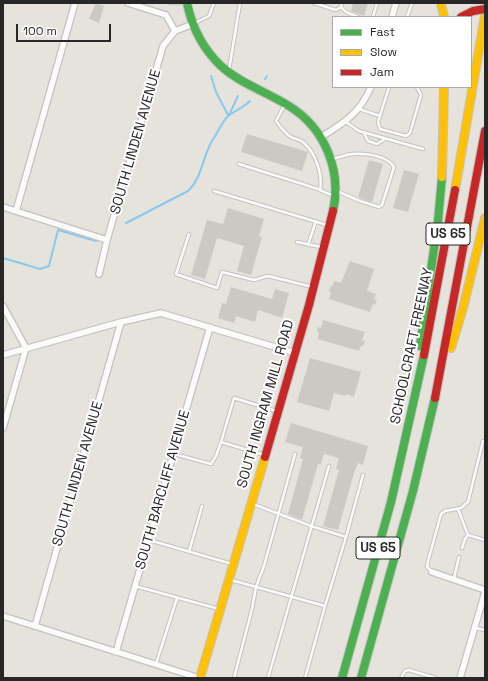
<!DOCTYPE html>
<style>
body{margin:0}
#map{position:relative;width:488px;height:681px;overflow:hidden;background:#e6e3dc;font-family:"Space Grotesk",sans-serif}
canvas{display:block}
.frame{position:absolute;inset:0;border:4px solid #272727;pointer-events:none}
.legend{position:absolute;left:332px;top:16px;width:140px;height:72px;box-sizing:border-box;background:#fff;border:1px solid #a9a9a9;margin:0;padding:5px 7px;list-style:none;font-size:12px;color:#272727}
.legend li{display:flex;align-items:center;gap:8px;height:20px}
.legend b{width:20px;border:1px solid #a9a9a9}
.scale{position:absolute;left:16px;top:24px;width:95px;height:18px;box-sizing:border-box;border:2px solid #272727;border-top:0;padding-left:5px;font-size:12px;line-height:14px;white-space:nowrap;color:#272727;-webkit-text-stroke:3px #fff;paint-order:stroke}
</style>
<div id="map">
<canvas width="488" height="681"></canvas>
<div class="frame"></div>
<ul class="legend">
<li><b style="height:5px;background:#4caf50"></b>Fast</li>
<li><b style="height:5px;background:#ffc107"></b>Slow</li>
<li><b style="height:5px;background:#c62828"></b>Jam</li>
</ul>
<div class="scale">100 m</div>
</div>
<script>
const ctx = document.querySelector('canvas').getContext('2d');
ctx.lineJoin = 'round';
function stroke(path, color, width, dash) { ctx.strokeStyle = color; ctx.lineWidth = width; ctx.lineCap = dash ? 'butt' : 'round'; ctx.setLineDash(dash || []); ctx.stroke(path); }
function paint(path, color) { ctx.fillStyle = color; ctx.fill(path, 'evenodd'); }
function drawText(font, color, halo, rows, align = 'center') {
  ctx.font = font + ' "Space Grotesk",sans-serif'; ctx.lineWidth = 4; ctx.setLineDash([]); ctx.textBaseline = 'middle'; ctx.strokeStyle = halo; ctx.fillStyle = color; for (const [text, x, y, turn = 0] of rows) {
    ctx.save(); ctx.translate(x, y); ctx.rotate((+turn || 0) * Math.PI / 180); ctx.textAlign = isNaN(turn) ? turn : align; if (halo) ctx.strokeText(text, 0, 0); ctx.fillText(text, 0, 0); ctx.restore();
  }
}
const stream = new Path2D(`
 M 211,76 L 216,92 L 228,115
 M 265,79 L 267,76
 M 229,115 L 238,96
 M 126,223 L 188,191 C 202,178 202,158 212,141 C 217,134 221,124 227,117 C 234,111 243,108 250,101
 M 3,258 L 40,269 L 49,266 L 58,230 L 96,241`);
const building = new Path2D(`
 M 96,3 L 104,6 L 99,23 L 89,19 Z
 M 353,3 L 368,3 L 364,16 L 351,11 Z
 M 247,134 L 308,152 L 302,171 L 241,152 Z
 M 369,160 L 383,164 L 372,202 L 358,197 Z
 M 404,170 L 419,174 L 408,212 L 393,208 Z
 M 228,208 L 264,219 L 259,236 L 262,237 L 251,275 L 237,271 L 244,246 L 217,238 L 205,279 L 191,275 L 207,220 L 223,224 Z
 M 350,261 L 374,269 L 367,291 L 376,294 L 374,299 L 377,300 L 375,305 L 373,304 L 370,312 L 329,299 L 331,292 L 329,291 L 331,286 L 333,286 L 334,281 L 341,283 Z
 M 231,287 L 272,299 L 275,289 L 289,293 L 282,318 L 258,310 L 255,322 L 236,316 L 234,323 L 218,318 L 222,303 L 226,304 Z
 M 323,320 L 365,332 L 362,340 L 365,341 L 363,346 L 361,346 L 359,351 L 318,339 L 319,333 L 317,332 L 318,327 L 321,328 Z
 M 310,358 L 361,372 L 354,397 L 346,394 L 345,396 L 334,393 L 329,411 L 297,402 Z
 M 291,423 L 368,446 L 363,465 L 358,463 L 354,473 L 338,530 L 323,526 L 339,470 L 336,469 L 339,458 L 324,454 L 321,464 L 318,464 L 302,520 L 288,514 L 303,459 L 300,459 L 303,447 L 285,442 Z`);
const lane = new Path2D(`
 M 170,3 L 183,3
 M 314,3 L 336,10 L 341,7 L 342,3
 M 341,7 L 346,12 L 358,17
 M 373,17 L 377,3
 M 407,17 L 412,3
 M 195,23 L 209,16 L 214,3
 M 229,70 L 240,3
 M 389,87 L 378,122 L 380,129 L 406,136 L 410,133 L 421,95 L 417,87
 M 285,104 L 276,121 C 281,127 285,134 291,137 C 296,140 301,139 305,144 C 316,154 323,176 320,190
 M 359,109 L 380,116
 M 346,122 L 359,131 L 423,149
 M 364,133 L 368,141 L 377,144 L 385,139
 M 333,159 C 339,157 346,155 352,154 C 364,153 387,155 394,167 L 382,205 L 379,207 L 360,201 L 337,191
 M 239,164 L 315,188 L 329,194 L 335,195
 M 214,191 L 327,225
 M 189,234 L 176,274 L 217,288 L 222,272 L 254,280 L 268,276 L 313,287
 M 297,242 L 321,247
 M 308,245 L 316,221
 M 174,454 L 211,464 L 216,456 L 221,442
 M 264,455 L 221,442 L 234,398 L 276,411
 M 253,504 L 311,526 L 346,537 L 325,606
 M 458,509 L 468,535 L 485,540
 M 346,537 L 363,475
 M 149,540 L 232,564
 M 462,548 L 465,539 L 468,535
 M 189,552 L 202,506
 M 432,572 L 427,567 L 428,561 L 441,514 L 445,511 L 461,508 L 468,502 L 483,441
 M 454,578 L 459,557
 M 231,580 L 325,606 L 305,678
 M 135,586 L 219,609
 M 475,628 L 485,630
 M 156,664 L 177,598
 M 234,678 L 252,609 L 256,587 L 264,566 L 295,454
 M 268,678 L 329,466
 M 401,678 L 405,671 L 409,670 L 436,678`);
const street = new Path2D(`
 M 128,3 L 166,15 L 175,31
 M 392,17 L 396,3
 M 321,137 C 344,123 360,113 371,87
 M 3,207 L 107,240
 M 16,211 L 75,3
 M 99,274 L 107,240 L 163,46 L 175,31 L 193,24
 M 3,306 L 26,348 L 3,428
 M 3,355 L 121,322 L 161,313 L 295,353
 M 432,572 L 485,590
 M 3,616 L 199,678
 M 35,626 L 121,322
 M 116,652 L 210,327
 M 460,678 L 485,592`);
const fast = new Path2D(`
 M 187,3 C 192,27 203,49 221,66 C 241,84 267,92 289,106 C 325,128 342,171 333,211
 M 420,346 L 438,221 L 442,177
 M 342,678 L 391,502 L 424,355
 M 361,678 L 413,491 L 435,398`);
const slow = new Path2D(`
 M 441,3 L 444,17
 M 442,177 L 444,87
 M 455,190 L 485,15
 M 451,348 L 463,308 L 485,218
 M 200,678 L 265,457`);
const jam = new Path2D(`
 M 461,17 L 473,11 L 485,9
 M 424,355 L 455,190
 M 435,398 L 485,131
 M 265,457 L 309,305 L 333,211`);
const shields = [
 [448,234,44],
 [378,548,44]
];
const shieldNames = [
 ["US 65",448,234],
 ["US 65",378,548]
];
const streetNames = [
 ["SOUTH LINDEN AVENUE",136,142,-74],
 ["SCHOOLCRAFT FREEWAY",412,346,-78],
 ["SOUTH INGRAM MILL ROAD",266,404,-74],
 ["SOUTH LINDEN AVENUE",78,474,-74],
 ["SOUTH BARCLIFF AVENUE",163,490,-74]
];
stroke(stream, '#88c9f0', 2);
paint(building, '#cbc9c3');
stroke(lane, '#c3c2c2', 4.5);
stroke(street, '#c3c2c2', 8);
stroke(fast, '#c3c2c2', 10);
stroke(slow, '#c3c2c2', 10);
stroke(jam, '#c3c2c2', 10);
stroke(lane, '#fbfbfa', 2.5);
stroke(street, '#fbfbfa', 5.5);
stroke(fast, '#4caf50', 8);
stroke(slow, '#ffc107', 8);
stroke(jam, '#c62828', 8);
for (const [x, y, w] of shields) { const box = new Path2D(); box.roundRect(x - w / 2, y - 11, w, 22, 3); ctx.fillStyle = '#fff'; ctx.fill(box); stroke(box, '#272727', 1); }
drawText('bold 13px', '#272727', null, shieldNames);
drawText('14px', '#272727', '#fff', streetNames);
</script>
